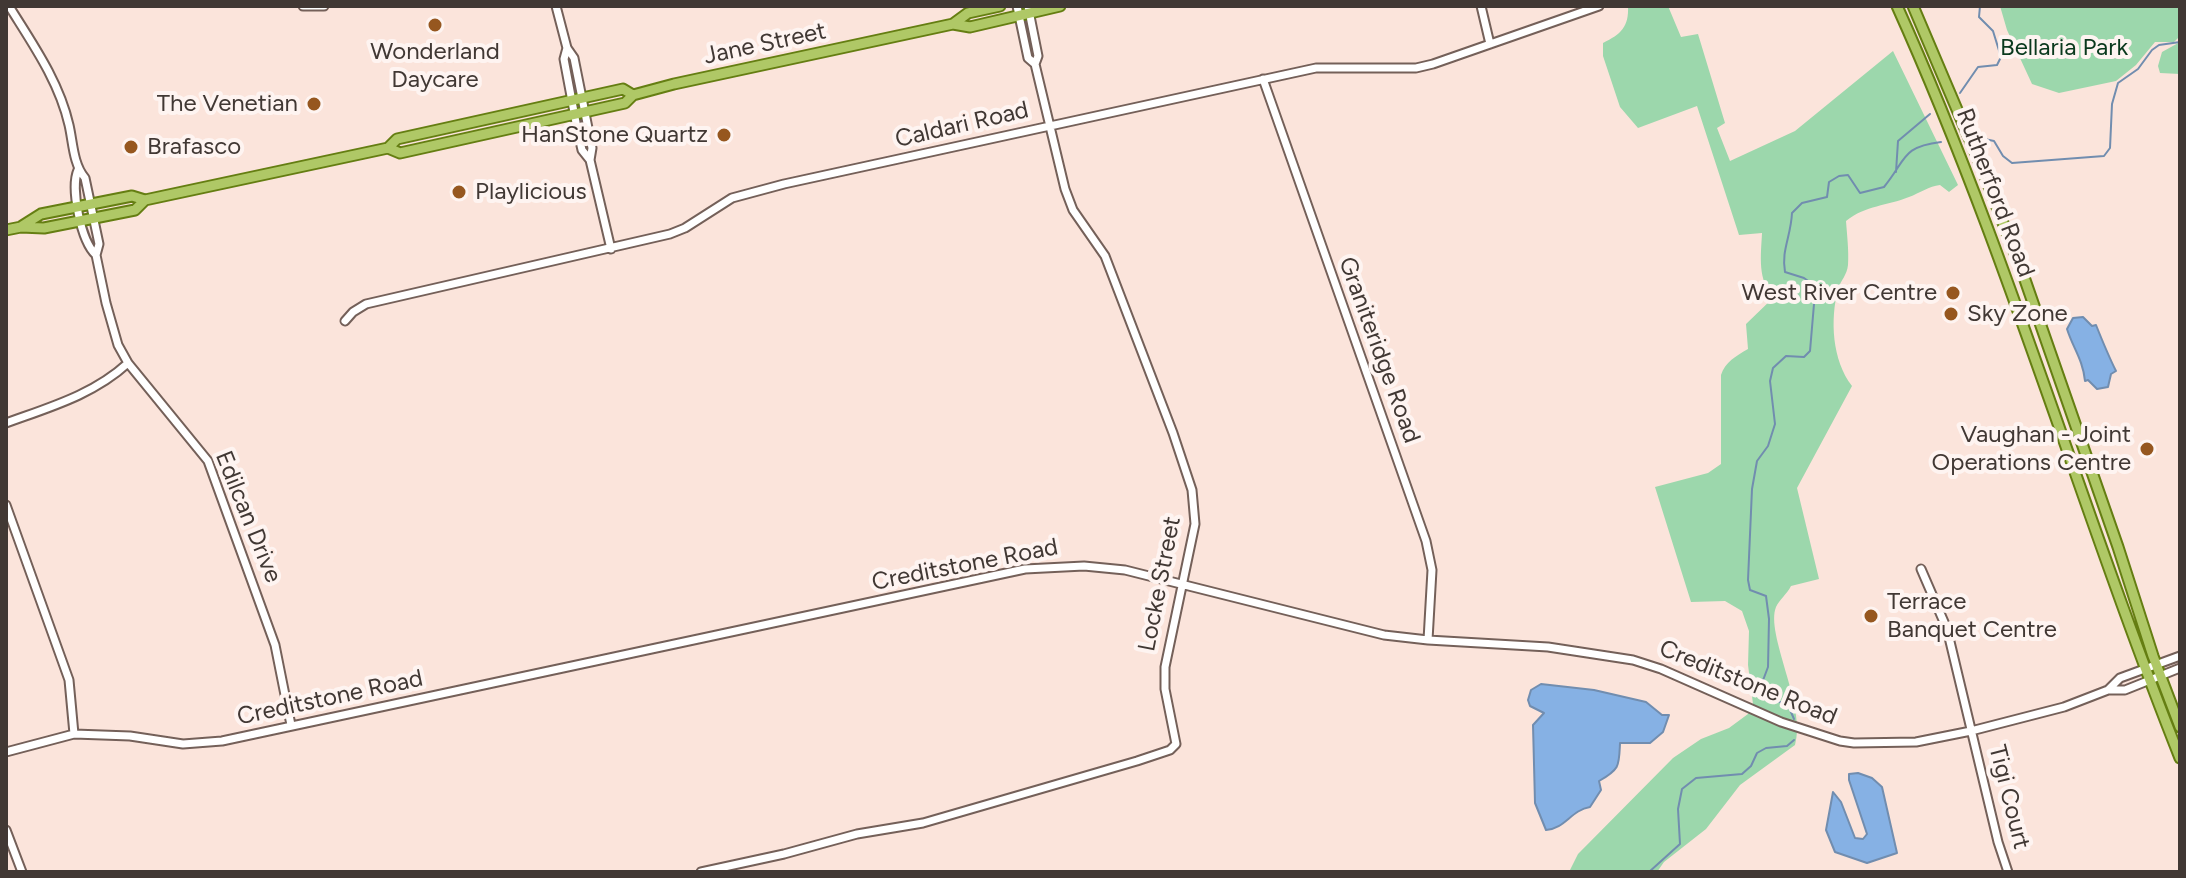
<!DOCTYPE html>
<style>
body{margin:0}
#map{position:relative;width:2186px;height:878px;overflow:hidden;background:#fbe4db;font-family:Figtree,sans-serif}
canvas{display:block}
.frame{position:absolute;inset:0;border:8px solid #413834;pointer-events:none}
</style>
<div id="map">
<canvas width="2186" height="878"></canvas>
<div class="frame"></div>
</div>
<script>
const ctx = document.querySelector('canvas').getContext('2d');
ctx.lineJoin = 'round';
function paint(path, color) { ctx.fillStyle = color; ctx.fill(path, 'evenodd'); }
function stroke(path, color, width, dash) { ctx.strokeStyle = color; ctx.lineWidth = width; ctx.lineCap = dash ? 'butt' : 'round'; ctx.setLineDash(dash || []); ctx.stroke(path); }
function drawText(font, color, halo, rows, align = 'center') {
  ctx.font = font + ' Figtree,sans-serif'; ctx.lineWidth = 8; ctx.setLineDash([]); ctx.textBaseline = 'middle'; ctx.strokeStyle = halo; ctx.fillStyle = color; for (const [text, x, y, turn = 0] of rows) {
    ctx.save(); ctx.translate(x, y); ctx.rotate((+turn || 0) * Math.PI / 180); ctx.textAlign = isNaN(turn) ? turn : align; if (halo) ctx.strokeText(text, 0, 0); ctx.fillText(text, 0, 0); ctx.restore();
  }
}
const green = new Path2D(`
 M 1628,6 L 1668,6 L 1681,37 L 1698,34 L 1725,123 L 1717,128 L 1730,161 L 1795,131 L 1893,51 L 1958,185 L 1949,192 L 1940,185 C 1929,186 1920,193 1909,197 C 1887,206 1866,205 1846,221 C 1847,235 1849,251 1848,265 C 1847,275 1841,280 1838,289 C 1830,320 1832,360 1852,386 L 1797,488 L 1819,579 L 1791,586 C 1787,594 1779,600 1776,607 C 1765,634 1807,707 1795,745 L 1740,785 L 1706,829 L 1664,862 L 1657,872 L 1569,872 L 1578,854 L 1673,758 L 1701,739 L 1729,728 L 1748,714 L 1753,704 L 1748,665 L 1749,631 L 1742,611 L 1725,601 L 1691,602 L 1655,487 L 1708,473 L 1721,464 L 1721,375 C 1725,362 1736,356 1748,349 L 1746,324 L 1774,297 C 1757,281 1761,255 1762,233 L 1739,235 L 1697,106 L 1638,128 L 1620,107 L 1603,56 L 1603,43 C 1621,34 1629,27 1628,6 Z
 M 2000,6 L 2179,6 L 2180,36 L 2174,42 L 2155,42 L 2136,65 L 2116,81 L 2059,93 L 2032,84 L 2007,30 Z
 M 2180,42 L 2180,74 L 2160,73 L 2158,66 L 2162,52 Z`);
const water = new Path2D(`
 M 2083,317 L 2092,326 L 2096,325 C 2102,340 2110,359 2116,371 L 2111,374 L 2108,387 L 2097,389 L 2088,380 L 2085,381 C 2083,360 2073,348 2067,329 L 2073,318 Z
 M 1541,684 L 1594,690 L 1646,702 L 1662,715 L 1669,715 L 1663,732 L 1650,743 L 1620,743 C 1619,766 1620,769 1599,781 L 1601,790 L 1590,807 C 1571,810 1565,829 1546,830 L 1535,803 L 1533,725 L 1544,713 L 1530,706 L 1528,700 L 1531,690 Z
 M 1858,773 L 1872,778 L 1882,787 L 1897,853 L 1867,863 L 1835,852 L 1826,830 L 1833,792 L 1841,802 L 1855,838 L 1863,839 L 1867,834 L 1849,780 L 1849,774 Z`);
const stream = new Path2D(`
 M 1960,93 L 1978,67 L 1997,65 L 2001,57 L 1993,31 L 1979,17 L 1980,6
 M 1975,137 L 1994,141 L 2003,156 L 2012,163 L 2104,156 L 2110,148 L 2112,104 L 2118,83 L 2138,69 L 2152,50 L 2159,45 L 2180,42
 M 1896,172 L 1898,141 L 1930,114
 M 1794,719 L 1788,705 L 1764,696 L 1759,691 L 1768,667 L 1769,619 L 1766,596 L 1750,590 L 1748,580 L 1752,489 L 1757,461 L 1768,446 L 1775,424 L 1770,381 L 1773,368 L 1786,356 L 1804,357 L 1810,351 L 1814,304 L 1811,283 L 1804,278 L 1785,272 C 1781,251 1791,236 1792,213 L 1802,203 L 1827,197 L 1829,182 L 1839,176 L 1848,175 L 1860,193 L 1884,187 C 1907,159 1901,147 1941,142
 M 1649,872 L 1680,844 L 1678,809 L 1682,789 L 1696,778 L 1742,774 L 1751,766 L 1757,753 L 1766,748 L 1787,746 L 1794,740`);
const minor = new Path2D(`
 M 9,6 C 32,43 59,81 69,125 C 73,142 73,164 85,178 L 99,244 L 96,255 L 106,303 L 118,345 L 128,363 L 208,461 L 275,645 L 291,725
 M 303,6 L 324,6
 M 556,6 L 567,48 L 574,58 L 592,148 L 590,160 L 611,249
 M 1017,6 L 1028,58 L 1035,64
 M 1481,6 L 1490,44
 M 567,48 L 564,59 L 577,128 L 582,150 L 590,160
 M 1263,79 L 1426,541 L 1432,570 L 1428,640
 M 78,170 C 70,188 81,241 96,255
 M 345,321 L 353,312 L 366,304 L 670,234 L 685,228 L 732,198 L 784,184 L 1316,68 L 1416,68 L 1433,64 L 1599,6
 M 6,423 C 50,407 93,395 128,363
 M 6,505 L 69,680 L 74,734
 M 1921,569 L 1947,629 L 1998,842 L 2008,872
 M 2108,690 L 2125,690 L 2180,668
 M 6,752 L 74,734 L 130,736 L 183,744 L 222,741 L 1025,569 L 1084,566 L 1125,570 L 1384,635 L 1428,640 L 1548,647 L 1633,660 L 1661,669 L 1781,722 L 1840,741 L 1854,743 L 1916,742 L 1971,731 L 2064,707 L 2108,690 L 2120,678 L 2180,656
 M 6,830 L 22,872
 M 701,872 L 784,854 L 857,834 L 923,823 L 1137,761 L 1170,750 L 1176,744 L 1165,689 L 1165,667 L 1195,524 L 1192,490 L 1173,433 L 1105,256 L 1073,210 L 1065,189 L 1035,64 L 1038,56 L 1028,6`);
const major = new Path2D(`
 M 1897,6 C 2007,250 2081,509 2180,758
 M 1913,6 L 1981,166 L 2024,277 L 2118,547 L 2153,656 L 2180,727
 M 953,24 L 968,13 L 1000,6
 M 388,148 L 397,139 L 623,89 L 633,95
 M 22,226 L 41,214 L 132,196 L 145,200
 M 6,230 L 21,227 L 44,228 L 135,210 L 145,200 L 388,148 L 400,153 L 625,103 L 633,95 L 674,84 L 953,24 L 970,27 L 1060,6`);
const markers = [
 [435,25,8,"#96571f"],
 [314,104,8,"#96571f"],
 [724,135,8,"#96571f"],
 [131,147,8,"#96571f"],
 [459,192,8,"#96571f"],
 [1953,293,8,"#96571f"],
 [1951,314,8,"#96571f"],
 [2147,449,8,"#96571f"],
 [1871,616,8,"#96571f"]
];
const streetNames = [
 ["Jane Street",765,44,-12],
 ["Caldari Road",962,125,-13],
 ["Rutherford Road",1995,193,69],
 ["Graniteridge Road",1379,350,70],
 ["Edilcan Drive",248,517,68],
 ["Creditstone Road",965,565,-11],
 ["Locke Street",1160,584,-79],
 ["Creditstone Road",1748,683,22],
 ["Creditstone Road",330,698,-12],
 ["Tigi Court",2009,797,76]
];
const parkNames = [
 ["Bellaria Park",2064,48]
];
const poiNames = [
 ["Wonderland",435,52,"center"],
 ["Daycare",435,80,"center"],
 ["The Venetian",298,104],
 ["HanStone Quartz",708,135],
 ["Brafasco",147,147,"left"],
 ["Playlicious",475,192,"left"],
 ["West River Centre",1937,293],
 ["Sky Zone",1967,314,"left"],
 ["Vaughan - Joint",2131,435],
 ["Operations Centre",2131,463],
 ["Terrace",1887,602,"left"],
 ["Banquet Centre",1887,630,"left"]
];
paint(green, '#9cd7ac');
paint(water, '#86b1e4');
stroke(water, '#718daf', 2);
stroke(stream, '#718daf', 2);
stroke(minor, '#746059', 11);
stroke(major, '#657e12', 13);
stroke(minor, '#fff', 7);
stroke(major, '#afc866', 9);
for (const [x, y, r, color] of markers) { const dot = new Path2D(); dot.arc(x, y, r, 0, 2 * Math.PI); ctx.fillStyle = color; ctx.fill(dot); stroke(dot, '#fef4f1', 3); }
drawText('24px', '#413834', '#fef4f1', streetNames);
drawText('24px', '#0a391d', '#fef4f1', parkNames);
drawText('24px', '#413834', '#fef4f1', poiNames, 'right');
</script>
